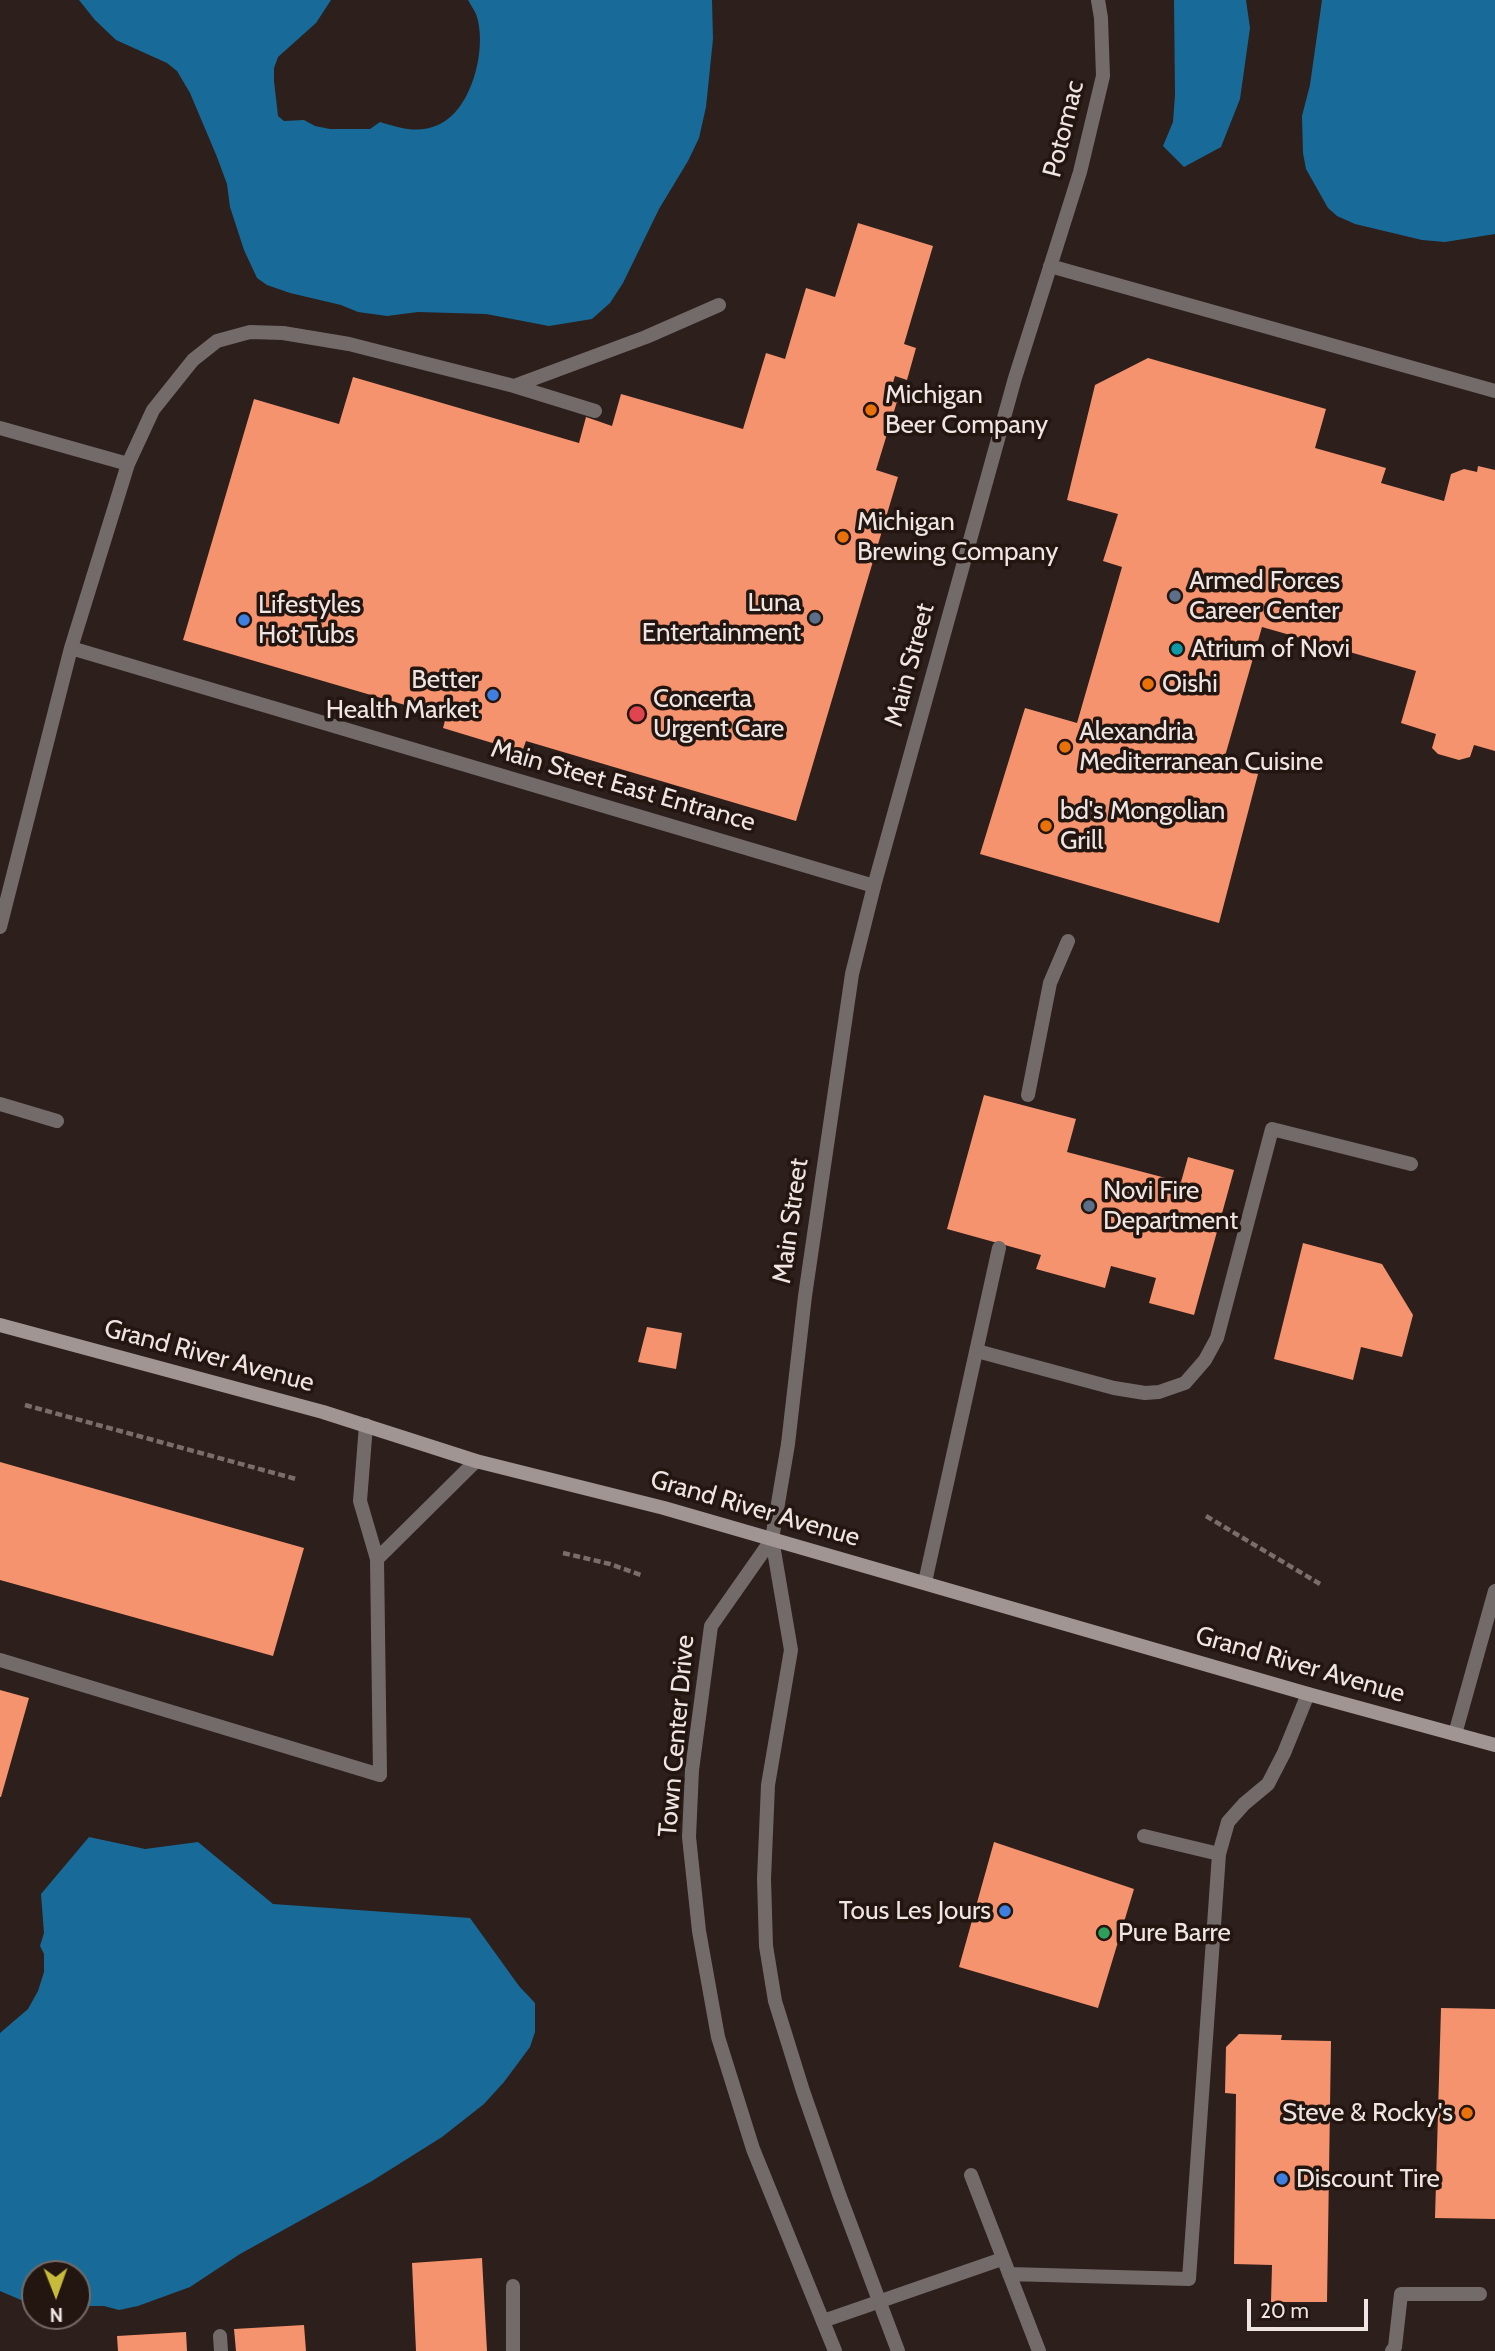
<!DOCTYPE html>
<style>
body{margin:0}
#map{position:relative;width:1495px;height:2351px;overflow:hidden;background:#2d1f1b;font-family:Cabin,sans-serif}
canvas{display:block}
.north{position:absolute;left:21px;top:2260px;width:70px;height:70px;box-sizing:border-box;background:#231611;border:2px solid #756965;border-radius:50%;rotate:179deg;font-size:19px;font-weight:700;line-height:28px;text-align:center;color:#efe5e2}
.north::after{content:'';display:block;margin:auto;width:24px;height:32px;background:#c8bb3b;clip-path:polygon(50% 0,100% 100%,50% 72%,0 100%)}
.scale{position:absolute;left:1247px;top:2299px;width:121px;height:32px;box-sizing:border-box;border:4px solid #efe5e2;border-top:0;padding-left:9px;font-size:21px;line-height:24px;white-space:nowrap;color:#efe5e2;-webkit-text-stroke:5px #231611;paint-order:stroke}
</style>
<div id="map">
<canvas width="1495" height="2351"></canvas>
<div class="north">N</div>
<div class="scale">20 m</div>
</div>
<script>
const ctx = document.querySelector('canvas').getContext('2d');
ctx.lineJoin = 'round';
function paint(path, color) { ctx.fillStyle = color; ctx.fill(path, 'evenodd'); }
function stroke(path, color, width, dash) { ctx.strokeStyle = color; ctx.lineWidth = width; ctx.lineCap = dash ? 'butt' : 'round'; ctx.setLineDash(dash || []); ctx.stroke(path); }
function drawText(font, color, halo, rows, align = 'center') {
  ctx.font = font + ' Cabin,sans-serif'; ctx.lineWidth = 7; ctx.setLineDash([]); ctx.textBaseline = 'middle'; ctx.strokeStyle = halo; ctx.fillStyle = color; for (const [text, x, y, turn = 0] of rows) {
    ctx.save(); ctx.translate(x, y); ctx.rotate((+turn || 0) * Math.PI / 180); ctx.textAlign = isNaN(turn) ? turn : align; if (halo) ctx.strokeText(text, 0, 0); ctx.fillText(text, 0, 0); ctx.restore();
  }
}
const water = new Path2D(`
 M 79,0 L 331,0 L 316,23 L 278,57 L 274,68 L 274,81 L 278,116 L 284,121 L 304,120 L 315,126 L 330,129 L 370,129 L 380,122 C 400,128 418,134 438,125 C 472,111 488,47 476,14 C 474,10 471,5 468,0 L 712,0 L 713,39 L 706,107 L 699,138 L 688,161 L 659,209 L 623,283 L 610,303 L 592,319 L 549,326 L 486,314 L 418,312 L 387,316 L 358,312 L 341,305 L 290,293 L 267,285 L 257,278 L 244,250 L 230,207 L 227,184 L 217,157 L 190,93 L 177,71 L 167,63 L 116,40 L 95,20 Z
 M 1174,0 L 1246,0 L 1250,28 L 1240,99 L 1221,147 L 1184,167 L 1163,146 L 1173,122 L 1175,95 Z
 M 1322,0 L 1495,0 L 1495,234 L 1445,242 L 1422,240 L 1355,224 L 1337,216 L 1328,208 L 1306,169 L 1303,153 L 1302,116 L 1310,85 Z
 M 89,1837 L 145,1849 L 198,1842 L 273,1904 L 470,1918 L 519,1986 L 535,2003 L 535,2032 L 530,2047 L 504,2082 L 484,2104 L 442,2137 L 372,2181 L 240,2254 L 190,2287 L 138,2306 L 119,2310 L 104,2306 L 77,2306 L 77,2274 L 35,2274 L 35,2306 L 0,2291 L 0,2033 L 28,2009 L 38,1991 L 44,1972 L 44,1954 L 40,1946 L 44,1933 L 41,1894 Z`);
const building = new Path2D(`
 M 858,223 L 933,246 L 904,344 L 916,348 L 907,380 L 895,376 L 890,392 L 899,395 L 876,470 L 898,477 L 796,821 L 526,741 L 522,752 L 443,728 L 446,717 L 183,640 L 254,399 L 339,424 L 353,377 L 579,443 L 586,417 L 612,426 L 621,394 L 743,429 L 766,353 L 785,359 L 806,288 L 835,297 Z
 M 1148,358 L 1326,409 L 1315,448 L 1386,468 L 1381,483 L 1444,501 L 1451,474 L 1464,469 L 1477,472 L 1478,466 L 1495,470 L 1495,751 L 1474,745 L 1470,757 L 1459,760 L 1438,754 L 1432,748 L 1436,734 L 1401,723 L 1416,671 L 1262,627 L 1223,763 L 1258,774 L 1219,923 L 980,854 L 1025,708 L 1077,723 L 1122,567 L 1103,561 L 1118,514 L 1067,500 L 1095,385 Z
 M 984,1095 L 1076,1119 L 1067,1152 L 1181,1182 L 1188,1157 L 1234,1170 L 1194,1315 L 1149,1303 L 1156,1278 L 1111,1266 L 1105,1288 L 1036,1269 L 1041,1255 L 947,1229 Z
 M 1303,1243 L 1382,1264 L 1413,1315 L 1402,1357 L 1361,1347 L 1353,1380 L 1274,1359 Z
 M 647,1327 L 682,1333 L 676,1369 L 638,1362 Z
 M 0,1462 L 304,1548 L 273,1656 L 0,1580 Z
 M 0,1690 L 29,1698 L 1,1797 L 0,1797 Z
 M 994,1842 L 1134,1889 L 1098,2008 L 959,1967 Z
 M 1441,2008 L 1495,2009 L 1495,2219 L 1435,2218 Z
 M 1239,2034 L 1282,2035 L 1281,2040 L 1331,2041 L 1327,2302 L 1271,2302 L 1272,2265 L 1234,2264 L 1236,2094 L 1225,2093 L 1226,2047 Z
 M 482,2258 L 487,2351 L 416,2351 L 412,2263 Z
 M 304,2325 L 306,2351 L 236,2351 L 234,2329 Z
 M 186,2332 L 187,2351 L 118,2351 L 117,2336 Z`);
const path = new Path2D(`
 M 25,1405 L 296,1479
 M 1206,1516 L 1320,1584
 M 563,1553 L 610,1564 L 641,1575`);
const service = new Path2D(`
 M 514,386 L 595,411
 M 0,428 L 128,464
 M 71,648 L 128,464 L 153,410 L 193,360 L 217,341 L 250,332 L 283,333 L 349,344 L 514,386 L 646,337 L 719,305
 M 0,927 L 71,648 L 874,886
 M 1028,1095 L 1050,983 L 1068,941
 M 0,1104 L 57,1121
 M 977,1351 L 1114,1388 L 1145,1393 L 1159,1392 L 1185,1383 L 1205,1360 L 1217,1338 L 1272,1129 L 1411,1164
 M 377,1559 L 476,1461
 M 925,1582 L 999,1248
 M 0,1660 L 380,1775 L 377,1559 L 360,1501 L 366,1425
 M 1455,1734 L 1495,1591
 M 1144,1836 L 1219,1854
 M 971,2175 L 1039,2351
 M 1009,2274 L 1189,2279 L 1219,1854 L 1228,1822 L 1244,1804 L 1268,1784 L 1284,1753 L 1308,1694
 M 823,2321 L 1002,2259
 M 513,2351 L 513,2286
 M 1392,2351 L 1395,2347 L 1401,2294 L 1480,2294`);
const minor = new Path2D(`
 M 1050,266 L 1495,391
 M 772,1539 L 711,1626 L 692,1770 L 689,1837 L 699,1931 L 718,2037 L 753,2149 L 835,2351
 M 220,2336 L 221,2351
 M 898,2351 L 839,2194 L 803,2091 L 775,2001 L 766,1946 L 764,1879 L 768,1785 L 791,1650 L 772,1539 L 788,1444 L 805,1296 L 852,974 L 874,886 L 1015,378 L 1080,172 L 1103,76 L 1101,18 L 1098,0`);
const secondary = new Path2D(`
 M 0,1325 L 323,1412 L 476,1461 L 664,1508 L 1308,1694 L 1495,1745`);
const markers = [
 [871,410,7,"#e8710a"],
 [843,537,7,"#e8710a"],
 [1175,596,7,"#5c6f8a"],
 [815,618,7,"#5c6f8a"],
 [244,620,7,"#3f7fe0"],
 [1177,649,7,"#0f9aa8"],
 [1148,684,7,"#e8710a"],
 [493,695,7,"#3f7fe0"],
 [637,714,9,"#e0444e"],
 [1065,747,7,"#e8710a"],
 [1046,826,7,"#e8710a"],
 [1089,1206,7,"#5c6f8a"],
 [1005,1911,7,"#3f7fe0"],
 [1104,1933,7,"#2e9e5b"],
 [1467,2113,7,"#e8710a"],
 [1282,2179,7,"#3f7fe0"]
];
const streetNames = [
 ["Potomac",1064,129,-76],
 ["Main Street",910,665,-75],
 ["Main Steet East Entrance",623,786,16],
 ["Main Street",791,1221,-82],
 ["Grand River Avenue",209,1356,15],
 ["Grand River Avenue",755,1509,16],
 ["Grand River Avenue",1300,1665,16],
 ["Town Center Drive",677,1736,-85]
];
const poiNames = [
 ["Michigan",885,395],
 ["Beer Company",885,425],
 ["Michigan",857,522],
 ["Brewing Company",857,552],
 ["Armed Forces",1189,581],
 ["Career Center",1189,611],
 ["Luna",801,603,"right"],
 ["Entertainment",801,633,"right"],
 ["Lifestyles",258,605],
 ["Hot Tubs",258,635],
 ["Atrium of Novi",1191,649],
 ["Better",479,680,"right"],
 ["Health Market",479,710,"right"],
 ["Oishi",1162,684],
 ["Concerta",653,699],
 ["Urgent Care",653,729],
 ["Alexandria",1079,732],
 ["Mediterranean Cuisine",1079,762],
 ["bd's Mongolian",1060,811],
 ["Grill",1060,841],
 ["Novi Fire",1103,1191],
 ["Department",1103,1221],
 ["Tous Les Jours",991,1911,"right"],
 ["Pure Barre",1118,1933],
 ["Steve & Rocky's",1453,2113,"right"],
 ["Discount Tire",1296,2179]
];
paint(water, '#186b98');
paint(building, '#f6936f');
stroke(path, '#7a6e6a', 4.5, [7, 3.5]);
stroke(service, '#736b6a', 14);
stroke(minor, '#736b6a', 14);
stroke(secondary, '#a19593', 14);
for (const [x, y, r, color] of markers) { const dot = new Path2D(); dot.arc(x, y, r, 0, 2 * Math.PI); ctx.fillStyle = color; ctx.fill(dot); stroke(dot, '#231611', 2.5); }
drawText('26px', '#efe5e2', '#231611', streetNames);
drawText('26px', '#efe5e2', '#231611', poiNames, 'left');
</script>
